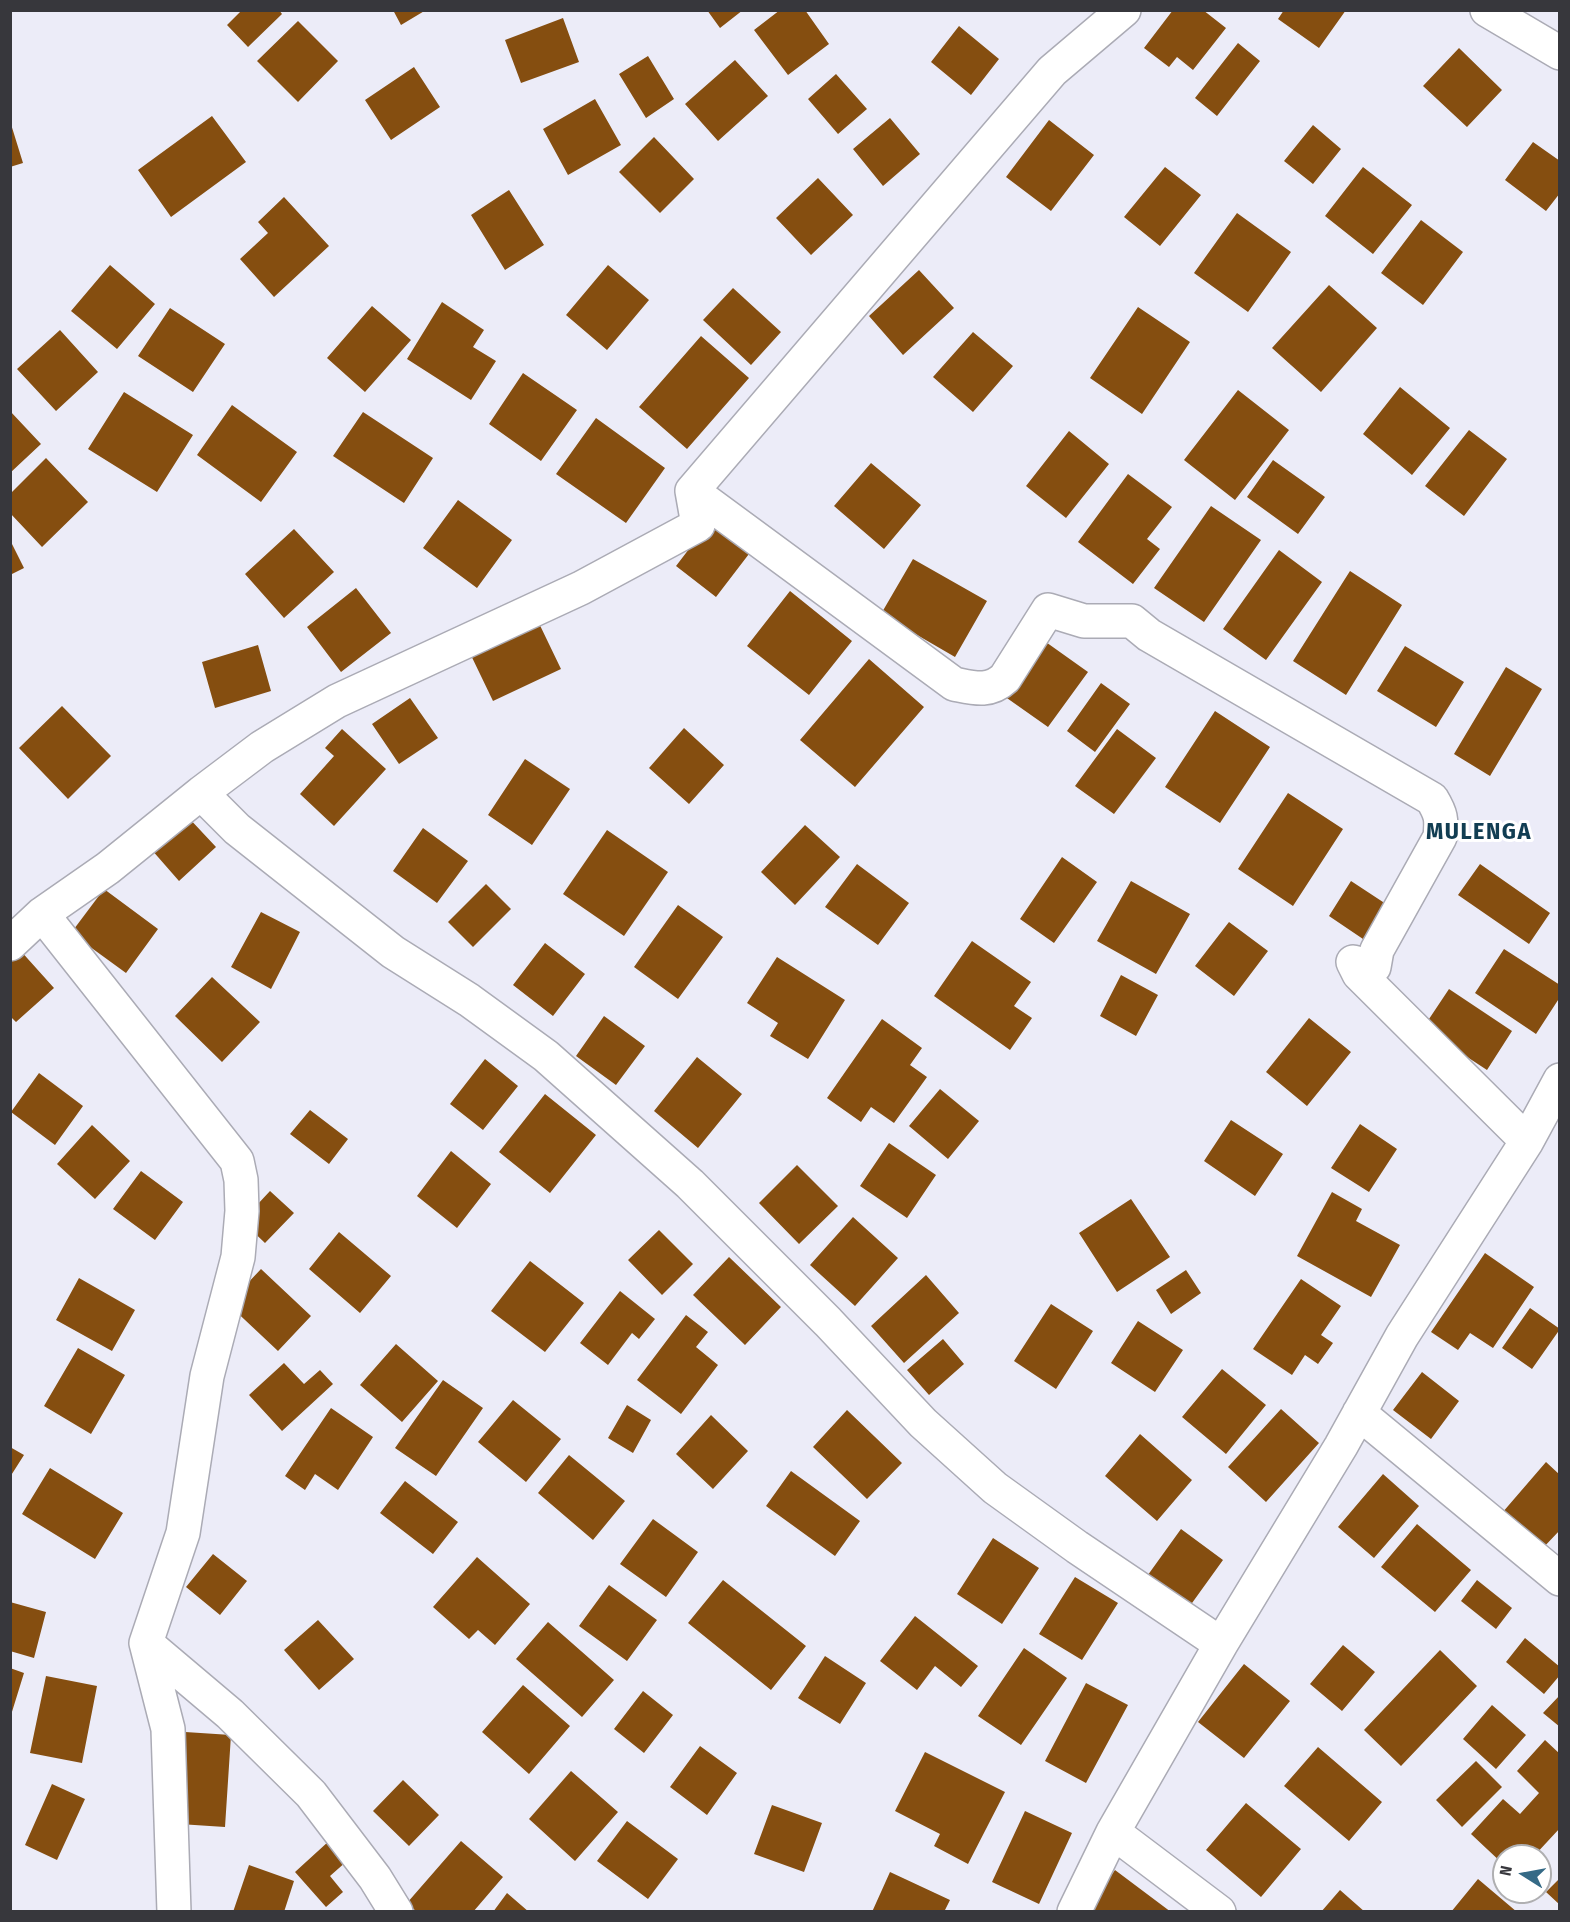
<!DOCTYPE html>
<style>
body{margin:0}
#map{position:relative;width:1570px;height:1922px;overflow:hidden;background:#ececf8;font-family:"Fira Sans Condensed",sans-serif}
canvas{display:block}
.frame{position:absolute;inset:0;border:12px solid #37373c;pointer-events:none}
.north{position:absolute;left:1492px;top:1844px;width:60px;height:60px;box-sizing:border-box;background:#fff;border:2px solid #afafb1;border-radius:50%;rotate:281deg;font-size:16px;font-weight:700;line-height:24px;text-align:center;color:#37373c}
.north::after{content:'';display:block;margin:auto;width:21px;height:27px;background:#356a86;clip-path:polygon(50% 0,100% 100%,50% 72%,0 100%)}
</style>
<div id="map">
<canvas width="1570" height="1922"></canvas>
<div class="frame"></div>
<div class="north">N</div>
</div>
<script>
const ctx = document.querySelector('canvas').getContext('2d');
ctx.lineJoin = 'round';
function paint(path, color) { ctx.fillStyle = color; ctx.fill(path, 'evenodd'); }
function stroke(path, color, width, dash) { ctx.strokeStyle = color; ctx.lineWidth = width; ctx.lineCap = dash ? 'butt' : 'round'; ctx.setLineDash(dash || []); ctx.stroke(path); }
function drawText(font, color, halo, rows, align = 'center') {
  ctx.font = font + ' "Fira Sans Condensed",sans-serif'; ctx.lineWidth = 6; ctx.setLineDash([]); ctx.textBaseline = 'middle'; ctx.strokeStyle = halo; ctx.fillStyle = color; for (const [text, x, y, turn = 0] of rows) {
    ctx.save(); ctx.translate(x, y); ctx.rotate((+turn || 0) * Math.PI / 180); ctx.textAlign = isNaN(turn) ? turn : align; if (halo) ctx.strokeText(text, 0, 0); ctx.fillText(text, 0, 0); ctx.restore();
  }
}
const building = new Path2D(`
 M 242,10 L 279,10 L 282,14 L 248,47 L 227,25 Z
 M 393,10 L 426,10 L 401,25 Z
 M 707,10 L 743,10 L 720,28 Z
 M 780,10 L 805,10 L 829,44 L 788,75 L 754,30 Z
 M 1173,10 L 1203,10 L 1226,28 L 1193,70 L 1177,57 L 1169,67 L 1144,48 Z
 M 1284,10 L 1346,10 L 1319,48 L 1278,19 Z
 M 563,18 L 579,62 L 521,83 L 505,40 Z
 M 298,21 L 338,61 L 298,102 L 257,61 Z
 M 959,26 L 999,59 L 971,95 L 931,62 Z
 M 1238,43 L 1260,61 L 1217,116 L 1195,98 Z
 M 1459,48 L 1502,90 L 1467,127 L 1423,86 Z
 M 648,56 L 674,99 L 646,118 L 619,74 Z
 M 735,60 L 768,96 L 718,141 L 685,104 Z
 M 414,67 L 440,107 L 391,140 L 365,100 Z
 M 836,74 L 867,109 L 838,134 L 808,99 Z
 M 595,99 L 621,145 L 568,175 L 543,129 Z
 M 212,116 L 246,162 L 171,217 L 138,170 Z
 M 890,118 L 920,154 L 883,186 L 853,149 Z
 M 1049,120 L 1094,155 L 1051,211 L 1006,177 Z
 M 10,121 L 23,163 L 10,167 Z
 M 1313,125 L 1341,149 L 1313,184 L 1284,161 Z
 M 654,137 L 694,179 L 660,213 L 619,172 Z
 M 1533,142 L 1560,161 L 1560,193 L 1546,211 L 1505,180 Z
 M 1165,167 L 1201,195 L 1160,246 L 1124,217 Z
 M 1363,167 L 1412,205 L 1373,254 L 1325,216 Z
 M 818,178 L 853,215 L 811,255 L 776,218 Z
 M 509,190 L 544,245 L 505,270 L 471,215 Z
 M 284,197 L 329,246 L 274,297 L 240,259 L 268,233 L 258,222 Z
 M 1237,213 L 1291,252 L 1248,312 L 1194,273 Z
 M 1421,220 L 1463,252 L 1423,305 L 1381,273 Z
 M 110,265 L 155,304 L 117,349 L 71,311 Z
 M 608,265 L 649,300 L 607,350 L 566,315 Z
 M 919,270 L 954,308 L 903,355 L 869,316 Z
 M 1329,285 L 1377,328 L 1321,392 L 1272,348 Z
 M 733,288 L 781,332 L 751,365 L 703,320 Z
 M 442,302 L 484,330 L 473,347 L 496,361 L 471,400 L 407,359 Z
 M 372,306 L 411,340 L 365,392 L 327,358 Z
 M 1138,307 L 1190,342 L 1142,414 L 1090,378 Z
 M 170,308 L 225,344 L 193,392 L 138,356 Z
 M 60,330 L 98,372 L 56,411 L 17,369 Z
 M 973,332 L 1013,366 L 973,412 L 933,377 Z
 M 701,336 L 749,378 L 687,449 L 639,407 Z
 M 523,373 L 577,410 L 541,461 L 489,424 Z
 M 1400,387 L 1450,428 L 1412,475 L 1363,434 Z
 M 1238,390 L 1289,430 L 1235,500 L 1184,460 Z
 M 124,392 L 193,435 L 157,492 L 88,449 Z
 M 232,405 L 297,452 L 261,502 L 197,455 Z
 M 10,411 L 41,444 L 10,473 Z
 M 363,412 L 433,458 L 404,503 L 333,456 Z
 M 596,418 L 665,468 L 626,523 L 556,474 Z
 M 1469,430 L 1507,459 L 1464,516 L 1425,486 Z
 M 1069,431 L 1109,464 L 1066,518 L 1026,486 Z
 M 46,458 L 88,502 L 42,547 L 10,513 L 10,494 Z
 M 1273,460 L 1325,497 L 1298,534 L 1247,497 Z
 M 871,463 L 921,505 L 884,549 L 834,506 Z
 M 1128,474 L 1172,507 L 1147,539 L 1160,549 L 1133,584 L 1078,542 Z
 M 458,500 L 512,540 L 477,588 L 423,548 Z
 M 1211,506 L 1261,540 L 1204,622 L 1154,588 Z
 M 712,519 L 752,550 L 716,597 L 676,566 Z
 M 294,529 L 334,572 L 284,618 L 245,574 Z
 M 10,540 L 24,568 L 10,575 Z
 M 1279,550 L 1322,582 L 1266,660 L 1223,629 Z
 M 913,559 L 987,601 L 955,657 L 881,614 Z
 M 1350,571 L 1402,605 L 1346,695 L 1293,661 Z
 M 356,588 L 391,633 L 341,672 L 307,627 Z
 M 790,591 L 852,641 L 809,695 L 747,646 Z
 M 535,615 L 561,669 L 493,701 L 467,647 Z
 M 1043,640 L 1088,672 L 1048,727 L 1004,696 Z
 M 258,645 L 271,691 L 215,708 L 202,662 Z
 M 1405,646 L 1464,682 L 1436,727 L 1377,691 Z
 M 869,659 L 924,707 L 855,787 L 800,740 Z
 M 1506,667 L 1542,689 L 1490,776 L 1454,754 Z
 M 1101,683 L 1130,704 L 1095,752 L 1067,731 Z
 M 410,698 L 438,738 L 399,764 L 372,724 Z
 M 62,706 L 111,756 L 68,799 L 19,748 Z
 M 1215,711 L 1270,747 L 1220,823 L 1165,787 Z
 M 684,728 L 724,765 L 689,804 L 649,768 Z
 M 342,729 L 386,769 L 334,826 L 300,794 L 334,756 L 325,748 Z
 M 1117,729 L 1156,758 L 1114,814 L 1075,786 Z
 M 525,759 L 570,789 L 532,845 L 488,815 Z
 M 1288,793 L 1343,829 L 1293,906 L 1238,869 Z
 M 187,816 L 216,847 L 179,881 L 151,849 Z
 M 805,825 L 840,857 L 795,905 L 761,872 Z
 M 423,828 L 468,861 L 437,903 L 393,871 Z
 M 607,830 L 668,872 L 624,936 L 563,894 Z
 M 1062,857 L 1097,882 L 1054,943 L 1020,919 Z
 M 857,864 L 909,903 L 878,945 L 825,907 Z
 M 1480,864 L 1550,913 L 1529,944 L 1458,895 Z
 M 1131,881 L 1190,914 L 1156,974 L 1097,941 Z
 M 1351,881 L 1386,904 L 1363,939 L 1329,916 Z
 M 486,884 L 511,909 L 473,947 L 448,922 Z
 M 104,889 L 158,929 L 126,973 L 71,933 Z
 M 678,905 L 723,937 L 678,999 L 634,967 Z
 M 261,912 L 300,932 L 271,989 L 231,967 Z
 M 1229,922 L 1268,951 L 1234,996 L 1195,966 Z
 M 972,941 L 1031,982 L 1014,1006 L 1032,1018 L 1010,1050 L 934,996 Z
 M 545,943 L 585,974 L 553,1016 L 513,985 Z
 M 19,949 L 54,988 L 16,1022 L 10,1016 L 10,957 Z
 M 1504,949 L 1560,985 L 1560,997 L 1536,1034 L 1475,993 Z
 M 777,957 L 845,1000 L 808,1059 L 770,1036 L 778,1023 L 747,1003 Z
 M 1121,975 L 1158,995 L 1136,1036 L 1100,1016 Z
 M 212,977 L 260,1022 L 222,1062 L 175,1016 Z
 M 1449,989 L 1512,1031 L 1487,1070 L 1423,1028 Z
 M 604,1016 L 645,1046 L 616,1085 L 576,1056 Z
 M 1309,1018 L 1351,1052 L 1307,1106 L 1266,1072 Z
 M 882,1019 L 922,1048 L 910,1065 L 927,1077 L 894,1123 L 871,1107 L 861,1122 L 827,1098 Z
 M 697,1057 L 742,1094 L 698,1148 L 654,1111 Z
 M 485,1059 L 518,1086 L 483,1130 L 450,1104 Z
 M 39,1073 L 83,1106 L 55,1145 L 11,1112 Z
 M 940,1089 L 979,1121 L 948,1159 L 909,1126 Z
 M 545,1094 L 596,1135 L 550,1193 L 499,1152 Z
 M 310,1110 L 348,1139 L 329,1164 L 290,1134 Z
 M 1231,1120 L 1283,1154 L 1255,1196 L 1204,1161 Z
 M 1360,1124 L 1397,1149 L 1369,1192 L 1331,1168 Z
 M 92,1125 L 130,1161 L 95,1199 L 57,1164 Z
 M 889,1143 L 936,1175 L 907,1218 L 860,1186 Z
 M 451,1151 L 491,1184 L 457,1228 L 417,1196 Z
 M 797,1165 L 838,1206 L 799,1244 L 759,1203 Z
 M 141,1171 L 183,1202 L 155,1240 L 113,1209 Z
 M 270,1191 L 294,1213 L 265,1243 L 242,1221 Z
 M 1332,1192 L 1362,1209 L 1356,1221 L 1400,1245 L 1371,1297 L 1297,1256 Z
 M 1131,1199 L 1170,1257 L 1117,1292 L 1079,1233 Z
 M 853,1217 L 898,1258 L 855,1306 L 810,1265 Z
 M 659,1230 L 693,1264 L 662,1295 L 628,1260 Z
 M 339,1232 L 391,1276 L 360,1313 L 309,1269 Z
 M 1485,1253 L 1534,1287 L 1493,1348 L 1470,1333 L 1458,1350 L 1431,1332 Z
 M 729,1257 L 781,1307 L 745,1345 L 693,1295 Z
 M 530,1261 L 584,1303 L 545,1352 L 491,1311 Z
 M 261,1269 L 311,1316 L 278,1351 L 228,1304 Z
 M 1186,1270 L 1201,1293 L 1171,1314 L 1156,1290 Z
 M 926,1275 L 959,1313 L 904,1363 L 871,1326 Z
 M 79,1278 L 135,1310 L 112,1351 L 56,1320 Z
 M 1301,1279 L 1341,1306 L 1321,1335 L 1333,1343 L 1318,1364 L 1305,1355 L 1292,1375 L 1253,1349 Z
 M 620,1291 L 655,1319 L 639,1339 L 632,1333 L 608,1365 L 580,1343 Z
 M 1051,1304 L 1093,1331 L 1056,1389 L 1014,1361 Z
 M 1530,1308 L 1560,1329 L 1532,1369 L 1502,1348 Z
 M 686,1315 L 708,1332 L 696,1347 L 718,1365 L 681,1414 L 637,1380 Z
 M 1138,1321 L 1183,1350 L 1155,1392 L 1111,1363 Z
 M 943,1339 L 964,1364 L 929,1395 L 907,1370 Z
 M 396,1344 L 438,1381 L 402,1422 L 360,1385 Z
 M 78,1348 L 125,1375 L 91,1434 L 44,1406 Z
 M 284,1363 L 304,1384 L 320,1370 L 333,1384 L 282,1431 L 249,1395 Z
 M 1222,1369 L 1266,1405 L 1226,1454 L 1182,1417 Z
 M 1422,1372 L 1459,1401 L 1431,1439 L 1393,1410 Z
 M 443,1380 L 483,1408 L 436,1476 L 395,1448 Z
 M 513,1400 L 561,1439 L 526,1482 L 478,1442 Z
 M 627,1405 L 651,1420 L 633,1453 L 608,1438 Z
 M 331,1408 L 373,1437 L 338,1490 L 315,1474 L 305,1490 L 285,1476 Z
 M 1281,1409 L 1319,1443 L 1266,1502 L 1228,1467 Z
 M 847,1410 L 902,1463 L 867,1499 L 813,1447 Z
 M 711,1415 L 748,1451 L 713,1489 L 676,1454 Z
 M 1140,1434 L 1192,1480 L 1157,1521 L 1105,1476 Z
 M 10,1447 L 24,1455 L 10,1477 Z
 M 569,1455 L 625,1501 L 593,1540 L 538,1493 Z
 M 1546,1462 L 1560,1475 L 1560,1530 L 1542,1549 L 1502,1513 Z
 M 50,1468 L 123,1513 L 95,1559 L 22,1514 Z
 M 791,1471 L 860,1521 L 835,1556 L 766,1506 Z
 M 1383,1474 L 1419,1506 L 1374,1558 L 1338,1527 Z
 M 405,1481 L 458,1522 L 433,1554 L 380,1513 Z
 M 653,1519 L 698,1552 L 666,1597 L 620,1564 Z
 M 1417,1524 L 1471,1570 L 1435,1612 L 1381,1567 Z
 M 1181,1529 L 1223,1560 L 1187,1610 L 1145,1579 Z
 M 993,1538 L 1039,1568 L 1002,1624 L 957,1594 Z
 M 213,1554 L 247,1581 L 220,1615 L 186,1587 Z
 M 477,1557 L 530,1604 L 495,1645 L 478,1630 L 469,1639 L 433,1607 Z
 M 1075,1577 L 1118,1603 L 1082,1660 L 1039,1634 Z
 M 723,1580 L 806,1646 L 771,1690 L 688,1623 Z
 M 1477,1580 L 1512,1608 L 1496,1629 L 1461,1601 Z
 M 609,1585 L 657,1620 L 627,1661 L 579,1626 Z
 M 10,1602 L 46,1612 L 34,1658 L 10,1651 Z
 M 915,1616 L 978,1666 L 961,1687 L 935,1666 L 917,1690 L 880,1661 Z
 M 318,1620 L 354,1659 L 319,1690 L 284,1650 Z
 M 548,1622 L 614,1680 L 582,1717 L 516,1659 Z
 M 1525,1638 L 1560,1667 L 1560,1675 L 1544,1694 L 1506,1662 Z
 M 1343,1645 L 1375,1672 L 1342,1711 L 1310,1684 Z
 M 1024,1648 L 1067,1678 L 1021,1745 L 978,1716 Z
 M 1440,1650 L 1477,1686 L 1401,1766 L 1364,1730 Z
 M 825,1656 L 866,1683 L 840,1724 L 798,1698 Z
 M 1244,1664 L 1290,1701 L 1244,1758 L 1198,1722 Z
 M 10,1668 L 24,1673 L 11,1715 L 10,1715 Z
 M 46,1676 L 97,1686 L 82,1763 L 30,1753 Z
 M 1086,1683 L 1128,1705 L 1086,1783 L 1045,1761 Z
 M 523,1685 L 570,1726 L 529,1774 L 482,1732 Z
 M 643,1691 L 673,1715 L 644,1753 L 614,1729 Z
 M 1560,1695 L 1560,1727 L 1543,1713 Z
 M 1492,1705 L 1526,1735 L 1496,1769 L 1463,1739 Z
 M 170,1731 L 231,1735 L 225,1827 L 164,1823 Z
 M 1545,1740 L 1560,1754 L 1560,1828 L 1534,1856 L 1504,1856 L 1504,1865 L 1471,1834 L 1503,1799 L 1520,1814 L 1539,1793 L 1517,1771 Z
 M 700,1746 L 737,1773 L 707,1815 L 670,1787 Z
 M 1318,1747 L 1382,1802 L 1349,1841 L 1284,1786 Z
 M 925,1752 L 1005,1792 L 968,1864 L 934,1846 L 940,1834 L 895,1811 Z
 M 1476,1761 L 1502,1787 L 1462,1827 L 1436,1800 Z
 M 571,1771 L 618,1812 L 575,1861 L 529,1819 Z
 M 403,1780 L 439,1815 L 409,1846 L 373,1811 Z
 M 52,1784 L 85,1799 L 57,1860 L 25,1845 Z
 M 1246,1803 L 1301,1849 L 1261,1897 L 1206,1850 Z
 M 772,1805 L 822,1823 L 804,1872 L 754,1854 Z
 M 1025,1811 L 1072,1833 L 1039,1904 L 992,1882 Z
 M 627,1821 L 678,1859 L 648,1899 L 597,1861 Z
 M 329,1841 L 347,1861 L 330,1876 L 343,1892 L 326,1907 L 295,1872 Z
 M 461,1841 L 503,1877 L 473,1912 L 417,1912 L 407,1903 Z
 M 249,1865 L 294,1881 L 284,1912 L 233,1912 Z
 M 1115,1870 L 1171,1912 L 1085,1912 Z
 M 890,1872 L 950,1900 L 944,1912 L 872,1912 Z
 M 1560,1878 L 1560,1905 L 1546,1892 Z
 M 1478,1879 L 1517,1912 L 1451,1912 Z
 M 1340,1890 L 1365,1912 L 1321,1912 Z
 M 507,1893 L 529,1912 L 493,1912 Z`);
const street = new Path2D(`
 M 1487,10 L 1560,53
 M 692,491 L 954,684 C 974,688 989,693 1005,678 L 1048,610 L 1084,621 L 1132,621 L 1149,635 L 1432,799 C 1441,814 1442,819 1440,837 L 1377,950 L 1374,967 L 1353,962 L 1359,974 L 1527,1141
 M 201,793 L 237,829 L 393,952 L 469,1000 L 546,1056 L 690,1184 L 828,1322 L 923,1423 L 995,1488 L 1077,1547 L 1221,1644
 M 42,914 L 237,1161 L 241,1180 L 242,1211 L 238,1257 L 207,1376 L 183,1533 L 146,1643 L 168,1729 L 174,1912
 M 10,944 L 42,914 L 108,868 L 201,793 L 262,747 L 337,701 L 581,588 L 698,525 L 692,491 L 1052,71 L 1124,10
 M 1359,1413 L 1560,1579
 M 146,1643 L 230,1714 L 311,1794 L 375,1878 L 396,1912
 M 1113,1832 L 1219,1912
 M 1074,1912 L 1113,1832 L 1221,1644 L 1341,1446 L 1402,1336 L 1527,1141 L 1560,1080`);
const districtNames = [
 ["MULENGA",1479,832]
];
paint(building, '#854e10');
stroke(street, '#ababb5', 36);
stroke(street, '#fff', 33);
ctx.letterSpacing = '1.5px';
drawText('bold 24px', '#113d52', '#fff', districtNames);
ctx.letterSpacing = '0px';
</script>
